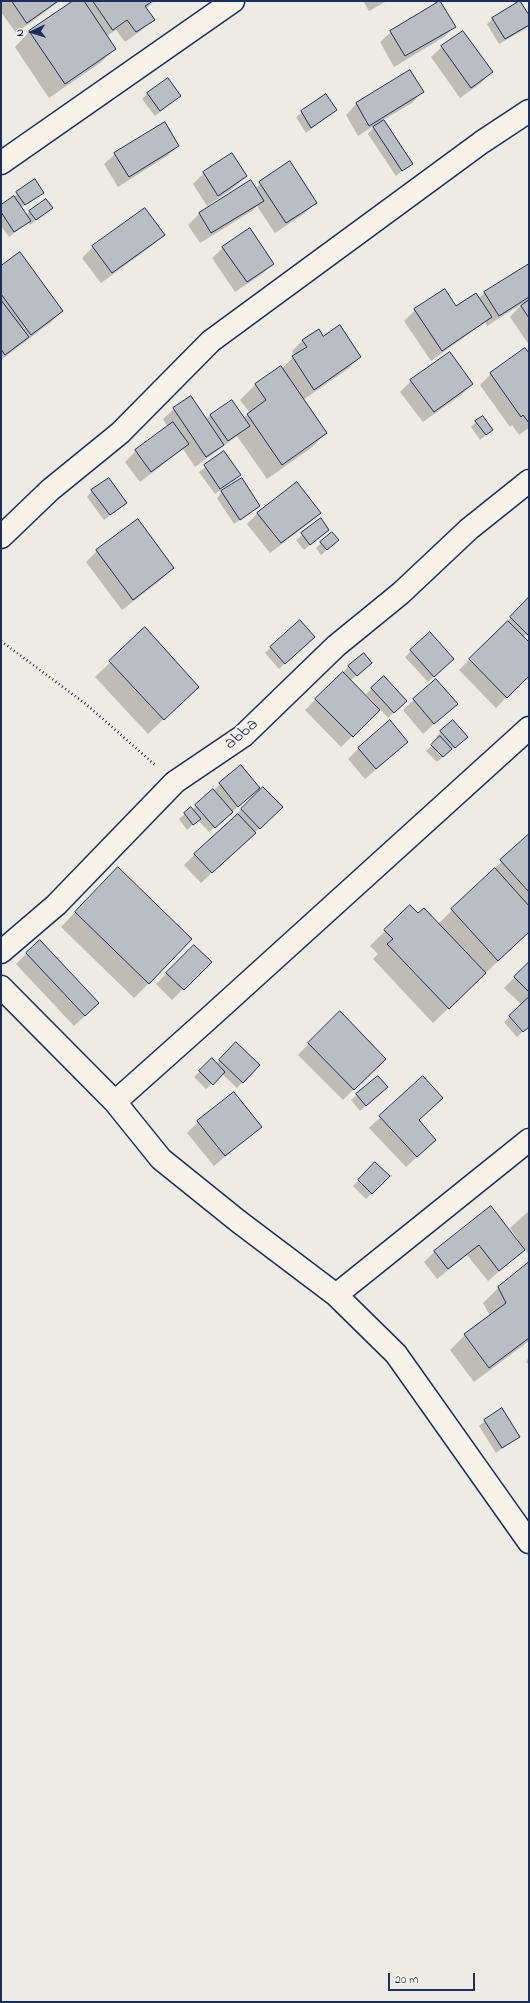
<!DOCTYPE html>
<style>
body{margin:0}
#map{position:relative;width:530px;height:2003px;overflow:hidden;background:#eeebe2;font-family:"Indie Flower",sans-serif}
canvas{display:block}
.frame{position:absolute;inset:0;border:2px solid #1b2f5e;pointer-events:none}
.north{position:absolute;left:12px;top:12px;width:40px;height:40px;-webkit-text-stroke:3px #f7f3e8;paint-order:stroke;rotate:266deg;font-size:11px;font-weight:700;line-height:16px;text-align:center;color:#1b2f5e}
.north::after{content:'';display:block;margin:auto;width:14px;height:18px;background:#1b2f5e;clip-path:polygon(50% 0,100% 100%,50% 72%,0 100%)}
.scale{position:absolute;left:388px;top:1973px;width:87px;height:18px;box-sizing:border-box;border:2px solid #1b2f5e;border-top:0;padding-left:5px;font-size:12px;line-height:14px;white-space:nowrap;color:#1b2f5e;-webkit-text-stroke:3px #f7f3e8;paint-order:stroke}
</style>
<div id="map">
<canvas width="530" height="2003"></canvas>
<div class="frame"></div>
<div class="north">N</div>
<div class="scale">20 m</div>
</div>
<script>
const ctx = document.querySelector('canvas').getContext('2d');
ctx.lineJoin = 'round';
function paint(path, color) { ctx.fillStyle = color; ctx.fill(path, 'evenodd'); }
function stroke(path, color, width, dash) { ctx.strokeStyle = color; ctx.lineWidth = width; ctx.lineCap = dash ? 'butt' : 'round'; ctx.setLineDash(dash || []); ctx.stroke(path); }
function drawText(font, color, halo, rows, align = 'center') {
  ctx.font = font + ' "Indie Flower",sans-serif'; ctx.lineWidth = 4; ctx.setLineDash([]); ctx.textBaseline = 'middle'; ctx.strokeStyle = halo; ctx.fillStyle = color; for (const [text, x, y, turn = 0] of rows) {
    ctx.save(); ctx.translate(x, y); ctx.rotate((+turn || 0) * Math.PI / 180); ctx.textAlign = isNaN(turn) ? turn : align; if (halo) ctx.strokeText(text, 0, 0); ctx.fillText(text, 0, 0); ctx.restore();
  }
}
const shadow = new Path2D(`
 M 1,1 L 60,1 L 16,33 L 1,12 Z
 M 75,1 L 154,1 L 146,9 L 153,19 L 142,30 L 125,42 L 116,30 L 107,36 L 115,48 L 100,63 L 49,98 L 15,47 L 29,32 Z
 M 363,1 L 387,1 L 369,11 Z
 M 529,17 L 529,25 L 527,28 L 499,44 L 487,24 L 493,19 Z
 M 454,27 L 444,37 L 394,67 L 380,42 L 391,32 Z
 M 442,47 L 491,72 L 481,83 L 460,98 L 431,57 Z
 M 410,71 L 422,92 L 412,103 L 383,120 L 411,164 L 396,176 L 368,134 L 375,125 L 358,136 L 346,115 L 356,104 Z
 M 148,93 L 180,96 L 155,116 L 142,99 Z
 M 326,95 L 336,110 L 306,133 L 296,117 Z
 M 178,146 L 167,156 L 118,187 L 104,164 L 115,154 Z
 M 231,154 L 246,176 L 235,187 L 207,206 L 193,184 L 204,173 Z
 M 290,163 L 316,202 L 305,213 L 275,233 L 257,206 L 252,211 L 200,243 L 188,225 L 199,214 L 251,181 L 255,188 Z
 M 35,181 L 42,192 L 21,208 L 26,215 L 30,211 L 52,208 L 30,225 L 28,222 L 9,237 L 1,226 L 1,206 Z
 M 163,235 L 153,245 L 101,283 L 82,258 L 93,247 Z
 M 223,248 L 273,264 L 262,274 L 235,292 L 212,258 Z
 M 529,265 L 529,345 L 510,317 L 523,303 L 487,326 L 485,322 L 431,361 L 404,321 L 415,310 L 456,307 L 479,298 L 484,293 Z
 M 1,268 L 62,311 L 51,322 L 1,360 Z
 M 323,338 L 360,357 L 349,368 L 303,400 L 326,433 L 311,448 L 267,479 L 237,436 L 195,467 L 183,449 L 140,482 L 125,462 L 136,451 L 168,427 L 163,419 L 174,409 L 206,420 L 210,416 L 243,418 L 250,413 L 240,400 L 255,385 L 280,367 L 281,369 L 295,356 L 292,351 L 303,340 Z
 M 525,349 L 529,355 L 529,428 L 519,435 L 512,425 L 510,427 L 480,385 L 491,374 Z
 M 411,381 L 472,384 L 461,395 L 423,422 L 400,392 Z
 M 476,422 L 492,430 L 480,440 L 471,427 Z
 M 224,452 L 240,475 L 215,494 L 199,472 Z
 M 92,491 L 126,503 L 104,520 L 87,497 Z
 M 222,492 L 259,506 L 234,524 L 217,498 Z
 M 320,512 L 309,523 L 270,553 L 247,524 L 258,513 Z
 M 321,520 L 328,530 L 304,550 L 296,540 Z
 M 338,540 L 321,555 L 316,548 L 321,543 Z
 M 97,551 L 173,568 L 162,579 L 122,610 L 86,562 Z
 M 529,599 L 529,632 L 523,638 L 529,644 L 529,674 L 496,708 L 459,670 Z
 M 300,622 L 308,642 L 279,669 L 265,653 Z
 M 145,629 L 183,701 L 148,734 L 95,677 Z
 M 429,634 L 447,664 L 428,682 L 405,657 Z
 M 349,666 L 365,668 L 350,681 L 376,707 L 377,706 L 366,694 L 384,678 L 405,701 L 388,718 L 380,709 L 341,747 L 305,710 Z
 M 414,700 L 456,704 L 423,734 L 403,710 Z
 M 441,732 L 461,742 L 437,762 L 426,751 L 438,740 L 436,737 Z
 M 359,748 L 396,752 L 365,779 L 348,759 Z
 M 240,766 L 253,794 L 209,832 L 198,820 L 187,830 L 179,819 L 191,809 L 192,810 Z
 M 263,788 L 282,807 L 201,883 L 184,865 Z
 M 529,835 L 529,932 L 433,1023 L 373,959 L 378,954 L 370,946 L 410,906 L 418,915 L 438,924 Z
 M 103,883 L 149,983 L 134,998 L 61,927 Z
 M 194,946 L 210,962 L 172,1000 L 156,984 Z
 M 27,953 L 87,1014 L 74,1026 L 16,964 Z
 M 529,963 L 529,1026 L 517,1037 L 504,1022 L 522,1005 L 504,988 Z
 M 340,1012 L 385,1059 L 343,1100 L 298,1055 Z
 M 236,1043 L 258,1065 L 237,1088 L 222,1074 L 206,1089 L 194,1077 L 212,1060 L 216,1064 Z
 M 423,1078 L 418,1121 L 435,1140 L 406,1167 L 369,1128 Z
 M 381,1093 L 360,1111 L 351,1100 L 357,1095 Z
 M 198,1122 L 260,1127 L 214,1166 L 187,1133 Z
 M 375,1163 L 389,1176 L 366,1199 L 353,1186 Z
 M 491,1207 L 516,1240 L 518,1239 L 510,1228 L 529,1211 L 529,1255 L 525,1249 L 488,1281 L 467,1255 L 437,1279 L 424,1262 L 435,1251 Z
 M 529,1263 L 529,1341 L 474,1382 L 450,1350 L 465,1335 L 490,1316 L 483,1303 L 498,1288 Z
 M 529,1358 L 529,1366 L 526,1361 Z
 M 485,1421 L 519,1436 L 496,1453 L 479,1426 Z`);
const building = new Path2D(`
 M 12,1 L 58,1 L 27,23 Z
 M 73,1 L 84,1 L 116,49 L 65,84 L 29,31 Z
 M 93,1 L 153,1 L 145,6 L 155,20 L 136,32 L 127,20 L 113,30 Z
 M 440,1 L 456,27 L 405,56 L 390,31 Z
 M 520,1 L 529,15 L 529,25 L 505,39 L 492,18 Z
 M 463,31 L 493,72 L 471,88 L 441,46 Z
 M 410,70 L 424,92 L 369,126 L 356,103 Z
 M 168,78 L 181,96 L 160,111 L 147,93 Z
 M 326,94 L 337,110 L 311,128 L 301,111 Z
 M 384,120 L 413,164 L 402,171 L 373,127 Z
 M 165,122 L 179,146 L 129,177 L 114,153 Z
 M 232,153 L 247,176 L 218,196 L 203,172 Z
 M 290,161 L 317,203 L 286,223 L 259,182 Z
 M 35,179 L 44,193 L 25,205 L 16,192 Z
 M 251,180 L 264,201 L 211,233 L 199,213 Z
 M 14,196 L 31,221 L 14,232 L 1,212 L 1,205 Z
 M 46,199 L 53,208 L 36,220 L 29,211 Z
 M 145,208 L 165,235 L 112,273 L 92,246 Z
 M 250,228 L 274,264 L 247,282 L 222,247 Z
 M 20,252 L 63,311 L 31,335 L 1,294 L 1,266 Z
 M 529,264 L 529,297 L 499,316 L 484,292 Z
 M 445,289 L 456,306 L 476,293 L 492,317 L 442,351 L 414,309 Z
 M 1,300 L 29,337 L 5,355 L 1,349 Z
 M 529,300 L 529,318 L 521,306 Z
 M 340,325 L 361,357 L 314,390 L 292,356 L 307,347 L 302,340 L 319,329 L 323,336 Z
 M 525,348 L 529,353 L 529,423 L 523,415 L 521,417 L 490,373 Z
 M 450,352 L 473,384 L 434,412 L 410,380 Z
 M 281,366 L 327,433 L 282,465 L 247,414 L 266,400 L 255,384 Z
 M 191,396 L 224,445 L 206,457 L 173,408 Z
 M 232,400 L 250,426 L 228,441 L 210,415 Z
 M 483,416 L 493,430 L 486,435 L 475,421 Z
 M 173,422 L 189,444 L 151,472 L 135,450 Z
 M 224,451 L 241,475 L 220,489 L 204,465 Z
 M 109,478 L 127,503 L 110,515 L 91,490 Z
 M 242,478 L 260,506 L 240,520 L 221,491 Z
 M 297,482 L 321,513 L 281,543 L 257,513 Z
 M 321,518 L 329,530 L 310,545 L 301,533 Z
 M 138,519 L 174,568 L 133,600 L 96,550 Z
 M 332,532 L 339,540 L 327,550 L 320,542 Z
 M 529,597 L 529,634 L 528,635 L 510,617 Z
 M 300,620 L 315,637 L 285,664 L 270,647 Z
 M 508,621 L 529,642 L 529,676 L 507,698 L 469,659 Z
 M 145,627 L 199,687 L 164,720 L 109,661 Z
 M 430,632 L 454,659 L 434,677 L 410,650 Z
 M 364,653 L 372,663 L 357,676 L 348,666 Z
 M 343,672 L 380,710 L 353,737 L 315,699 Z
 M 384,676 L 407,701 L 394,713 L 371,688 Z
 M 436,679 L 458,704 L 434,724 L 413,699 Z
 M 390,720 L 408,742 L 376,769 L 358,748 Z
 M 453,720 L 468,737 L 455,748 L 440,731 Z
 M 440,736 L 452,749 L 443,757 L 431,745 Z
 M 241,765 L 260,788 L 238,807 L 219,783 Z
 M 263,787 L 283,807 L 260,829 L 241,809 Z
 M 213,789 L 233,812 L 215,828 L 195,805 Z
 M 191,807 L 201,819 L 193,825 L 184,813 Z
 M 238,814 L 256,833 L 212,873 L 194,854 Z
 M 529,834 L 529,892 L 500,860 Z
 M 118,867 L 192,939 L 149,984 L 75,912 Z
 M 495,868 L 529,906 L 529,932 L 498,961 L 451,909 Z
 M 410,905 L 418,913 L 424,908 L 486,973 L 449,1009 L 387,944 L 393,939 L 384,930 Z
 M 40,940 L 99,1003 L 85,1016 L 26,953 Z
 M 194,945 L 212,962 L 184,990 L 166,973 Z
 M 529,962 L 529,992 L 514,977 Z
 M 529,997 L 529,1027 L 523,1032 L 509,1016 Z
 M 340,1011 L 386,1059 L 354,1090 L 308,1043 Z
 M 236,1042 L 260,1065 L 243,1083 L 219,1060 Z
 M 212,1058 L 225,1072 L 213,1085 L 199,1071 Z
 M 378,1076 L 388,1087 L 366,1106 L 356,1094 Z
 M 423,1076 L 443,1098 L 419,1120 L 436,1140 L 417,1157 L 379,1116 Z
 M 234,1092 L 262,1127 L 225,1156 L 197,1121 Z
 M 375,1162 L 390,1176 L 372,1194 L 358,1180 Z
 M 491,1206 L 525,1250 L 499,1271 L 479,1245 L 448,1269 L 434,1251 Z
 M 529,1262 L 529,1338 L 489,1368 L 464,1334 L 506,1303 L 498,1287 Z
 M 502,1408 L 520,1437 L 502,1448 L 484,1420 Z`);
const path = new Path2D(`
 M 1,641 L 87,705 L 155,765`);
const street = new Path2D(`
 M 1,163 L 233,1
 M 1,537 L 50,490 L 120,433 L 211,341 L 482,142 L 529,111
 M 1,952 L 56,905 L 175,782 L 243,736 L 336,646 L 401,593 L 469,529 L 529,481
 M 1,987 L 115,1102 L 161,1159 L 238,1221 L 336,1295 L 396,1354 L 529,1542
 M 115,1102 L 208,1019 L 529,728
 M 336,1295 L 529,1140`);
const streetNames = [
 ["abba",242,735,-40]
];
paint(shadow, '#0003');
paint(building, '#babdc2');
stroke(building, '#1b2f5e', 1);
stroke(street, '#1b2f5e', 25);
stroke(path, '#1b2f5e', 2.5, [1, 3]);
stroke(street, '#f7f3e8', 22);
drawText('18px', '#1b2f5e', '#f7f3e8', streetNames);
</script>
